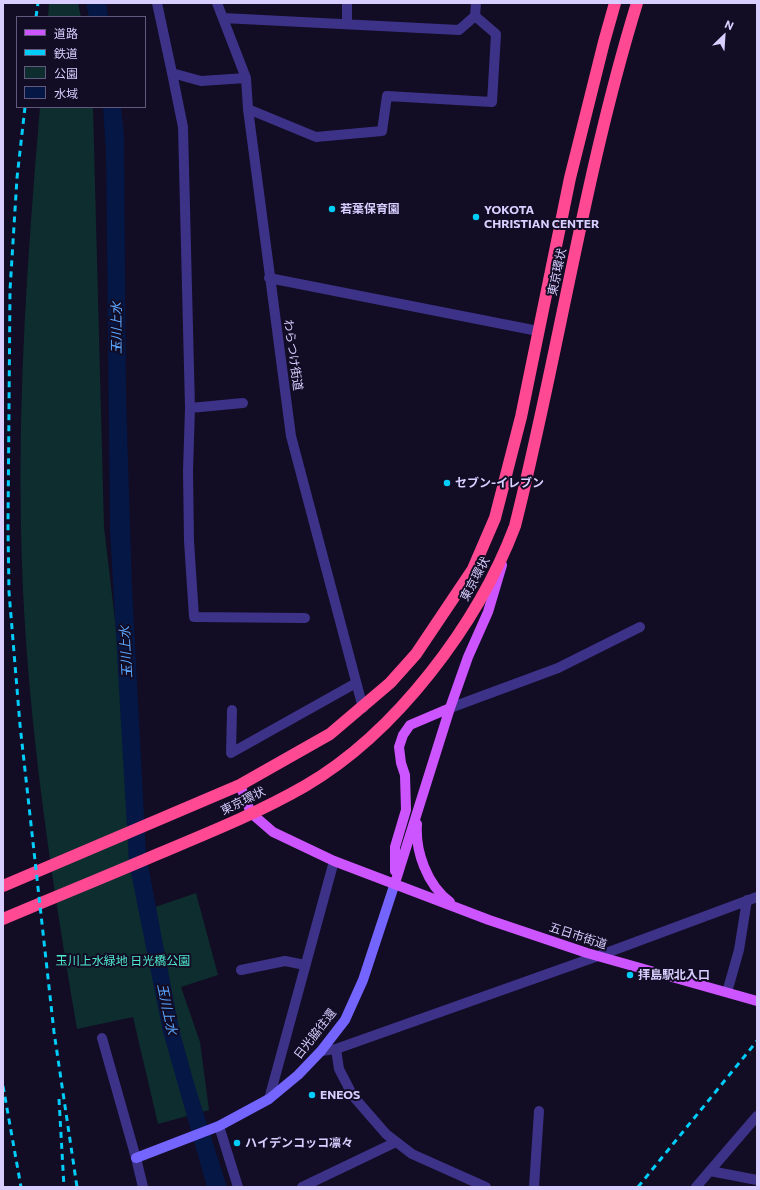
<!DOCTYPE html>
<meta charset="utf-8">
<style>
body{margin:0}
#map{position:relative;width:760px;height:1190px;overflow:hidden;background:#120c24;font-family:Commissioner,"Noto Sans JP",sans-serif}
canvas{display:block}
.frame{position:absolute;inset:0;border:4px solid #d8ceff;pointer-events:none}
.legend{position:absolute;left:16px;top:16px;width:130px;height:92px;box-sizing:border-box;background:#120c24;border:1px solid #615a7c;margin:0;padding:5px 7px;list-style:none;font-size:12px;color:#d8ceff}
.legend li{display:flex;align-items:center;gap:8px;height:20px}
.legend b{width:20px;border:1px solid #615a7c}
.north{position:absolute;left:704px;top:16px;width:40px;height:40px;-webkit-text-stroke:3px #120c24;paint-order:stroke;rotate:25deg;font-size:11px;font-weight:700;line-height:16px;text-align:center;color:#d8ceff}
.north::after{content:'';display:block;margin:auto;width:14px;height:18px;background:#d8ceff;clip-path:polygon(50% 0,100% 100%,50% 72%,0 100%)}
</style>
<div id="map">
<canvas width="760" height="1190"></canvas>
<div class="frame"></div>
<ul class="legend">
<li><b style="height:5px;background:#cd55ff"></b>道路</li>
<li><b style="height:5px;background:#00cdf9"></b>鉄道</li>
<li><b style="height:11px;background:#0e2d2e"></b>公園</li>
<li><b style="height:11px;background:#051744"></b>水域</li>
</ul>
<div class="north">N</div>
</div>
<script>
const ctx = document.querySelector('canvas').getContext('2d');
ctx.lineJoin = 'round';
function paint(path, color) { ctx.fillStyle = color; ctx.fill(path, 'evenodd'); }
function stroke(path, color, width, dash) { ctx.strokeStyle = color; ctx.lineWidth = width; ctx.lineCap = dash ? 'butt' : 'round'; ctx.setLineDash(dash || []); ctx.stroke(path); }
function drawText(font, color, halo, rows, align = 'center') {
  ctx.font = font + ' Commissioner,"Noto Sans JP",sans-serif'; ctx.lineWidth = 4; ctx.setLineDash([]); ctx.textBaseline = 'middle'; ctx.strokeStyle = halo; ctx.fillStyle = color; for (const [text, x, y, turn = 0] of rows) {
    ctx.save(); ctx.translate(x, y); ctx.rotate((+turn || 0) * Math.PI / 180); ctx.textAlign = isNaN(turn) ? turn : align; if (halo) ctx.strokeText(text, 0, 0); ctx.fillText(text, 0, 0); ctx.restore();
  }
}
const green = new Path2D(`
 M 49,3 L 78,3 L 81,17 L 48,17 Z
 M 40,107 L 93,107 L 104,527 L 149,909 L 196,893 L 218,975 L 181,987 L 200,1042 L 209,1110 L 158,1124 L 133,1017 L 77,1029 C 49,864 24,698 21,530 C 18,389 28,248 40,107 Z`);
const water = new Path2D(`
 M 86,3 L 106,3 L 108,17 L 89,17 Z
 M 103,107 L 121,107 L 124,135 L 126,397 L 132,588 L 146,854 L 179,1029 L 194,1083 L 227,1187 L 207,1187 L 163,1032 L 129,863 L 110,530 L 106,152 Z`);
const street = new Path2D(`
 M 157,3 L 172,73
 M 217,3 L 246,78 L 248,109 L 291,436 L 363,708
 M 223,18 L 459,30 L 475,16
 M 347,24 L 347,3
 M 246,78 L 201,81 L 172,73 L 183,127 L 190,408 L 188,471 L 189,541 L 194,617 L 305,618
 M 248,109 L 316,137 L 382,131 L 387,96 L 492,102 L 496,34 L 475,16 L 476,3
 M 269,278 L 538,331
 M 190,408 L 243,403
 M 450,708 L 558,668 L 640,627
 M 232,710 L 231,753 L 356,683
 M 241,970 L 285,961 L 305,965
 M 727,992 L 739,950 L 747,900
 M 102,1038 L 136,1158 L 143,1187
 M 336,1049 L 339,1069 L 353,1096 L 386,1134 L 412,1154 L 486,1187
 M 321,1051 L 336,1049 L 598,956 L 757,897
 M 269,1099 L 334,861
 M 219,1126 L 238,1187
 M 710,1171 L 757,1180
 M 302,1187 L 396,1142
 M 534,1187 L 539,1111
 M 696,1187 L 757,1116`);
const secondary = new Path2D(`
 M 136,1158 L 219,1126 L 269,1099 L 298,1075 L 321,1051 L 345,1020 L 363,980 L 395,883`);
const primary = new Path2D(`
 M 240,785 L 251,813 L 273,832 L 334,861 L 489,920 L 587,953 L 757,1001
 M 417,824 C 415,851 427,885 450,902
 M 395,871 L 395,847 L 406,810 L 405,775 L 401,763 L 399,747 L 403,735 L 410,725 L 450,708
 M 395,883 L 450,708 L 468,657 L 488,612 L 502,565`);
const highway = new Path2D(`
 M 3,886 L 240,785 L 330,734 L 390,683 L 416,654 L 473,569 L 495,518 L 521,417 L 570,178 L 604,42 L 615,3
 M 3,919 C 55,897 107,876 158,854 C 208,833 258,813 305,786 C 396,733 478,624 515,526 C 559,352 584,175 637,3`);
const rail = new Path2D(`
 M 36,17 L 38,3
 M 25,107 L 17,178 L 10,290 L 8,527 L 9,592 L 20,725 L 54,1032 L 77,1187
 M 3,1086 L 21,1187
 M 59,1099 L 64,1187
 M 638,1187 L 757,1041`);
const markers = [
 [332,209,4,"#00cdf9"],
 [476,217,4,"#00cdf9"],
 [447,483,4,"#00cdf9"],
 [630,975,4,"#00cdf9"],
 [312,1095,4,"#00cdf9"],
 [237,1143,4,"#00cdf9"]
];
const poiNames = [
 ["若葉保育園",340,209],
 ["YOKOTA",484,210],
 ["CHRISTIAN CENTER",484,224],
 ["セブン-イレブン",455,483],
 ["拝島駅北入口",638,975],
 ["ENEOS",320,1095],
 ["ハイデンコッコ凛々",245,1143]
];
const streetNames = [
 ["東京環状",557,272,-78],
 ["わらつけ街道",293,355,82],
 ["東京環状",475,579,-62],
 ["東京環状",243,801,-26],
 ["五日市街道",578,936,18],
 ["日光脇往還",315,1034,-52]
];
const parkNames = [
 ["玉川上水緑地 日光橋公園",123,961]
];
const waterNames = [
 ["玉川上水",117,328,-90],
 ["玉川上水",126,652,-93],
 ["玉川上水",167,1009,78]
];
paint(green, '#0e2d2e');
paint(water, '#051744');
stroke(street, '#3c3287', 10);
stroke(secondary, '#7565ff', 10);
stroke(primary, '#cd55ff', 10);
stroke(highway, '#ff4992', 12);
stroke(rail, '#00cdf9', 3, [6, 5]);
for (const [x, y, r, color] of markers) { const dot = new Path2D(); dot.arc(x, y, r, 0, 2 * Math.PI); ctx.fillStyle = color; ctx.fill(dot); stroke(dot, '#120c24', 1.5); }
drawText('bold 12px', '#d8ceff', '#120c24', poiNames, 'left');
drawText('12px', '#d8ceff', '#120c24', streetNames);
drawText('12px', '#4fead0', '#120c24', parkNames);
drawText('italic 13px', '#5ca7ff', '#120c24', waterNames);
</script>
